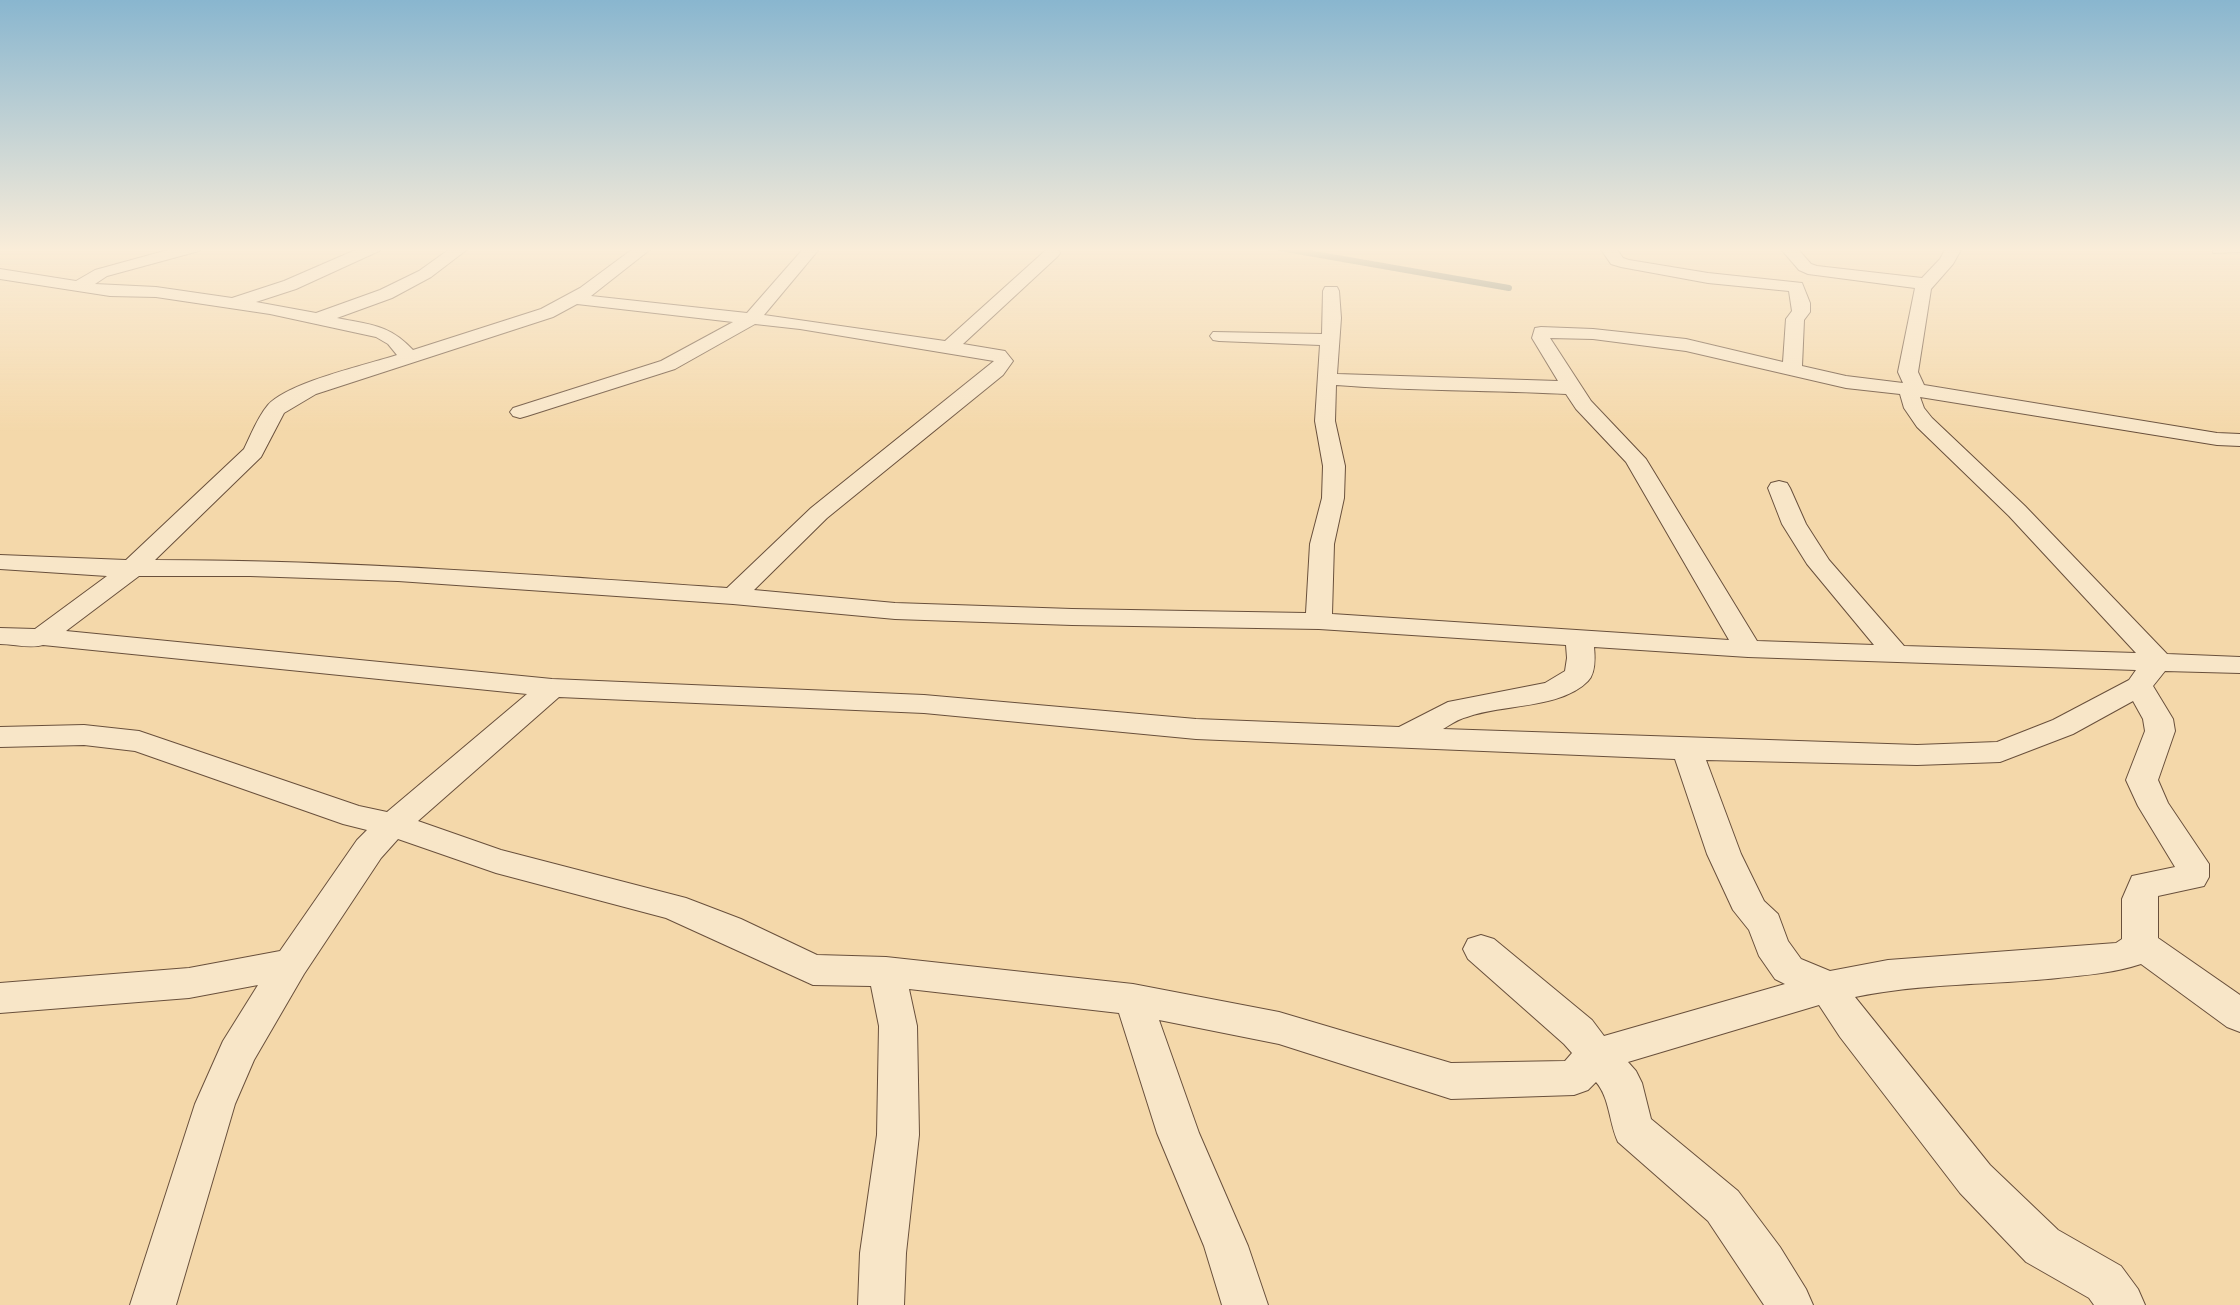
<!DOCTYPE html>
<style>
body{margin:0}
canvas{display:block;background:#f4d8aa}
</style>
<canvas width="2240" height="1305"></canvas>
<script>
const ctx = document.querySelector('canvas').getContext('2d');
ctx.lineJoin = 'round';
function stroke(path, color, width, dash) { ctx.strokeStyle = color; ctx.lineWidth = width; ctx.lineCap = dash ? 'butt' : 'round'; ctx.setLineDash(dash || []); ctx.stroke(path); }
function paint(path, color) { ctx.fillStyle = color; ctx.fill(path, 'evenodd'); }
const stream = new Path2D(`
 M 1280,248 L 1509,288`);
const minor = new Path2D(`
 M 175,248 L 201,248 L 199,251 L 107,276 L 95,284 L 156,287 L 232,298 L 284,281 L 360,248 L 381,248 L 379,251 L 296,289 L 256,302 L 316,313 L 380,290 L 419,271 L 451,248 L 469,248 L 431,277 L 392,298 L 337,318 C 370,325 389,324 413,350 L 541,309 L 580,288 L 634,248 L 652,248 L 591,296 L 747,313 L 804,248 L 820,248 L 764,315 L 945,341 L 1046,250 L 1058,250 L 1060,253 L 1058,256 L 963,344 L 1005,351 L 1013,361 L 1003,375 L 827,518 L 754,590 L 895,603 L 1072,609 L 1306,613 L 1310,544 L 1322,498 L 1323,466 L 1315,421 L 1320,345 L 1219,341 L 1213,340 L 1210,336 L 1213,332 L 1322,334 L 1323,291 L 1325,287 L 1337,287 L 1339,291 L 1341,318 L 1337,374 L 1558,381 L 1532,338 L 1535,328 L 1541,327 L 1593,329 L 1686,339 L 1783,362 L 1786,319 L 1792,311 L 1789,291 L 1708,283 L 1621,267 L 1611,264 L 1600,248 L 1616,248 L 1623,258 L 1629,260 L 1708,273 L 1802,283 L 1810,303 L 1810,312 L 1804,320 L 1802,366 L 1846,376 L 1903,383 L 1898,372 L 1915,288 L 1808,274 L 1799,270 L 1780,248 L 1797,248 L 1811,264 L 1817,266 L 1922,278 L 1940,259 L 1946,248 L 1962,248 L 1953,264 L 1931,289 L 1918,372 L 1924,385 L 2217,433 L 2240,434 L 2240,446 L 2217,445 L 1920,397 L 1924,408 L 1932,418 L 2025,506 L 2167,654 L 2240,657 L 2240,673 L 2165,671 L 2153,686 L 2173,719 L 2175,731 L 2158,780 L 2168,803 L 2209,864 L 2209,877 L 2204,886 L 2158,896 L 2158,938 L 2240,995 L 2240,1032 L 2227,1027 L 2141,964 C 2114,973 2087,975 2058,978 C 1991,985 1922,983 1855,997 L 1990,1165 L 2058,1230 L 2121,1266 L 2138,1289 L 2145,1305 L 2094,1305 L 2089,1298 L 2026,1262 L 1960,1193 L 1840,1037 L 1819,1005 L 1628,1062 L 1636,1071 L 1642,1083 L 1651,1119 L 1738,1191 L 1780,1247 L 1806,1289 L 1813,1305 L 1764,1305 L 1708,1221 L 1618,1142 C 1609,1123 1610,1098 1596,1082 L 1588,1090 L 1574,1095 L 1451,1099 L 1279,1044 L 1159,1020 L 1199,1133 L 1248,1246 L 1268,1305 L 1222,1305 L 1204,1246 L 1157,1133 L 1119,1013 L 909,989 L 917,1026 L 919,1135 L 906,1253 L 904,1305 L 858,1305 L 860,1253 L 877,1135 L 879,1026 L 871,986 L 813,985 L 666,918 L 496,873 L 398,839 L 381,858 L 304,974 L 254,1060 L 235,1104 L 176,1305 L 130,1305 L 195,1104 L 223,1041 L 258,985 L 189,998 L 0,1013 L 0,983 L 189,968 L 280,951 L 357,840 L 367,830 L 343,824 L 135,751 L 84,745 L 0,747 L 0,727 L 84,725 L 139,731 L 359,806 L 387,812 L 527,694 L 43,645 C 29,649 15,644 0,644 L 0,628 L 35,629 L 107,576 L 0,569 L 0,555 L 126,560 L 244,449 C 251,435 257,418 268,405 C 289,382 366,365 397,355 L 388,344 L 376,337 L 270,314 L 156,297 L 110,296 L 0,279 L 0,269 L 76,281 L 95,270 ZM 577,304 L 733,322 L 661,361 L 513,408 L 510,412 L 513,416 L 520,418 L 527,416 L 675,369 L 755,324 L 800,329 L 994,361 L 811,508 L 727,588 C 536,575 346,560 155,560 L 261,457 L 284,413 L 316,394 L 553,317 ZM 1550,338 L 1593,339 L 1686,351 L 1846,388 L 1900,394 L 1904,408 L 1917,427 L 2009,516 L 2136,653 L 1904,646 L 1829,560 L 1806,524 L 1790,488 L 1787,483 L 1779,481 L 1771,483 L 1768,488 L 1782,524 L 1807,564 L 1874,645 L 1757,641 L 1646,459 L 1591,401 ZM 1336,385 C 1413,391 1489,390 1566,394 L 1576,409 L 1626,462 L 1729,640 L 1332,614 L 1334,544 L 1344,498 L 1345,466 L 1335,421 ZM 139,576 L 250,576 L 398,581 L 733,604 L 895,619 L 1072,625 L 1319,629 L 1566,645 L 1567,658 L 1565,671 L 1545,683 L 1448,702 L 1399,727 L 1196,719 L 924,695 L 552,679 L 66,631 ZM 1594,647 L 1748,657 L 2136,670 L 2129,680 L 2053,720 L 1997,742 L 1917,745 L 1443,729 C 1450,725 1458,719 1467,717 C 1502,704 1561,709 1588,681 C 1596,673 1595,657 1594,647 ZM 559,697 L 924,713 L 1196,739 L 1675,759 L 1707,854 L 1733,910 L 1749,930 L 1759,956 L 1775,979 L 1785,984 L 1604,1036 L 1592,1020 L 1494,939 L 1481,935 L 1468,939 L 1463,949 L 1468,959 L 1564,1044 L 1572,1053 L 1565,1061 L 1451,1063 L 1279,1012 L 1133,984 L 886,957 L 817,955 L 741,919 L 686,898 L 501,850 L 418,821 ZM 2133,701 L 2143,719 L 2145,731 L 2126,780 L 2138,806 L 2175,867 L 2132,876 L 2122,899 L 2122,939 L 2116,943 L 1888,960 L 1830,971 L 1801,959 L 1788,941 L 1778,914 L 1764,901 L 1741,854 L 1706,760 L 1917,765 L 2000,762 L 2073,734 Z
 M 2213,248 L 2240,248 L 2240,252 L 2213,253 Z`);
stroke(stream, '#757e6f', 6);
stroke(minor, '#69503c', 2);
paint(minor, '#f8e6c8');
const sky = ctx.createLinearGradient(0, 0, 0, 431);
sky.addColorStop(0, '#89b6cf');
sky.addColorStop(0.58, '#faedd9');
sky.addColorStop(1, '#faedd900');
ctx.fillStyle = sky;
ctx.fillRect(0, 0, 2240, 431);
</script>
